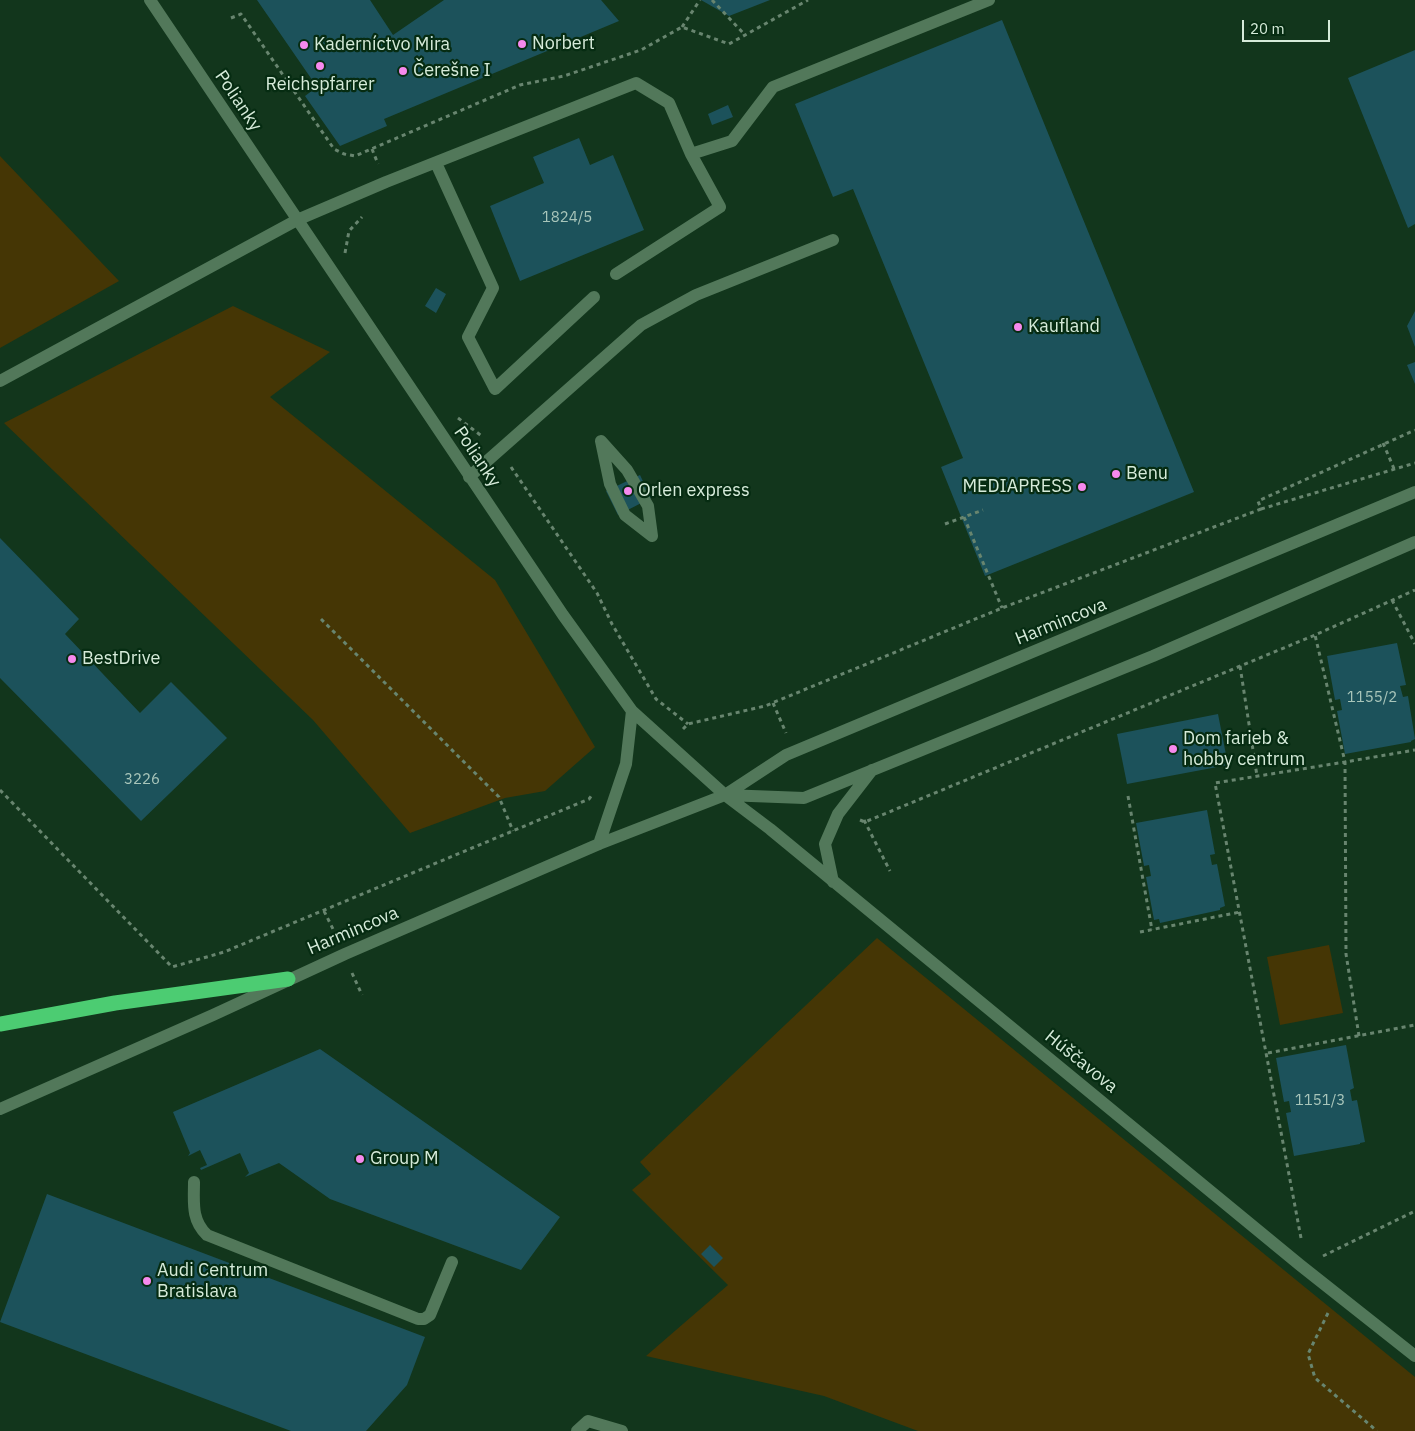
<!DOCTYPE html>
<meta charset="utf-8">
<style>
body{margin:0}
#map{position:relative;width:1415px;height:1431px;overflow:hidden;background:#12361c;font-family:"IBM Plex Sans",sans-serif}
canvas{display:block}
.scale{position:absolute;left:1242px;top:20px;width:88px;height:22px;box-sizing:border-box;border:2px solid #d6ebda;border-top:0;padding-left:6px;font-size:15px;line-height:18px;white-space:nowrap;color:#d6ebda;-webkit-text-stroke:4px #062c12;paint-order:stroke}
</style>
<div id="map">
<canvas width="1415" height="1431"></canvas>
<div class="scale">20 m</div>
</div>
<script>
const ctx = document.querySelector('canvas').getContext('2d');
ctx.lineJoin = 'round';
function paint(path, color) { ctx.fillStyle = color; ctx.fill(path, 'evenodd'); }
function stroke(path, color, width, dash) { ctx.strokeStyle = color; ctx.lineWidth = width; ctx.lineCap = dash ? 'butt' : 'round'; ctx.setLineDash(dash || []); ctx.stroke(path); }
function drawText(font, color, halo, rows, align = 'center') {
  ctx.font = font + ' "IBM Plex Sans",sans-serif'; ctx.lineWidth = 4.5; ctx.setLineDash([]); ctx.textBaseline = 'middle'; ctx.strokeStyle = halo; ctx.fillStyle = color; for (const [text, x, y, turn = 0] of rows) {
    ctx.save(); ctx.translate(x, y); ctx.rotate((+turn || 0) * Math.PI / 180); ctx.textAlign = isNaN(turn) ? turn : align; if (halo) ctx.strokeText(text, 0, 0); ctx.fillText(text, 0, 0); ctx.restore();
  }
}
const green = new Path2D(`
 M 0,156 L 119,281 L 0,348 Z
 M 233,306 L 330,352 L 270,397 L 495,580 L 595,747 L 545,791 L 505,798 L 410,833 L 313,720 L 4,423 Z
 M 877,938 L 1415,1377 L 1415,1431 L 918,1431 L 824,1396 L 646,1356 L 728,1285 L 632,1190 L 651,1174 L 640,1162 Z
 M 1329,945 L 1343,1013 L 1280,1025 L 1267,957 Z`);
const building = new Path2D(`
 M 257,0 L 370,0 L 393,35 L 444,0 L 601,0 L 619,21 L 384,119 L 387,126 L 340,146 L 305,96 L 317,87 Z
 M 701,0 L 770,0 L 729,16 Z
 M 1002,20 L 1194,492 L 985,576 L 941,467 L 963,458 L 853,189 L 833,197 L 795,104 Z
 M 1415,50 L 1415,224 L 1408,228 L 1348,78 Z
 M 728,105 L 733,117 L 712,125 L 708,114 Z
 M 579,138 L 590,165 L 613,155 L 644,230 L 520,281 L 490,206 L 544,183 L 533,157 Z
 M 436,288 L 446,294 L 436,313 L 425,306 Z
 M 1415,311 L 1415,347 L 1407,326 Z
 M 1415,362 L 1415,384 L 1407,365 Z
 M 640,475 L 651,498 L 618,515 L 606,491 Z
 M 0,538 L 79,619 L 65,634 L 140,713 L 171,682 L 227,738 L 141,821 L 0,678 Z
 M 1397,643 L 1406,685 L 1400,686 L 1403,697 L 1408,696 L 1415,739 L 1411,741 L 1411,742 L 1345,754 L 1337,711 L 1342,710 L 1340,699 L 1335,700 L 1327,656 Z
 M 1218,714 L 1228,765 L 1127,784 L 1117,734 Z
 M 1207,810 L 1215,854 L 1210,855 L 1212,865 L 1217,864 L 1225,906 L 1220,908 L 1220,910 L 1160,923 L 1159,919 L 1154,920 L 1146,877 L 1151,876 L 1149,865 L 1144,866 L 1136,823 Z
 M 1346,1045 L 1354,1088 L 1350,1090 L 1352,1101 L 1357,1100 L 1365,1142 L 1360,1143 L 1360,1144 L 1294,1156 L 1286,1113 L 1291,1112 L 1289,1101 L 1284,1102 L 1276,1058 Z
 M 320,1049 L 560,1217 L 521,1270 L 330,1199 L 279,1163 L 245,1177 L 249,1173 L 240,1153 L 201,1170 L 200,1168 L 207,1165 L 200,1150 L 188,1156 L 190,1153 L 173,1112 Z
 M 47,1194 L 425,1337 L 407,1385 L 366,1431 L 291,1431 L 0,1322 Z
 M 710,1245 L 723,1258 L 714,1267 L 701,1254 Z`);
const path = new Path2D(`
 M 712,0 L 746,36
 M 231,18 L 241,14 L 334,149 L 344,154 L 355,156 L 520,85 L 564,76 L 641,50 L 682,27 L 729,44 L 808,0
 M 682,27 L 700,0
 M 372,149 L 378,164
 M 345,253 L 349,231 L 362,217
 M 458,418 L 483,437
 M 1383,443 L 1395,471
 M 511,467 L 597,593 L 612,624 L 656,699 L 688,724
 M 1261,509 L 1415,463
 M 964,517 L 1002,608
 M 945,524 L 983,510
 M 1392,600 L 1415,644
 M 321,619 L 499,797 L 513,831
 M 1240,666 L 1257,776
 M 773,703 L 786,733
 M 683,729 L 688,724 L 765,706 L 1002,608 L 1261,509 L 1258,501 L 1415,430
 M 0,790 L 172,967 L 224,952 L 589,799 L 592,795
 M 1128,796 L 1152,930
 M 860,820 L 865,822 L 1315,635 L 1415,590
 M 864,820 L 890,871
 M 324,911 L 336,935
 M 1140,932 L 1240,912
 M 352,973 L 362,995
 M 1359,1036 L 1346,954 L 1345,762 L 1415,750
 M 1268,1053 L 1415,1025
 M 1301,1238 L 1215,783 L 1345,762 L 1315,635
 M 1323,1256 L 1415,1211
 M 1328,1313 L 1308,1354 L 1315,1378 L 1377,1431`);
const minor = new Path2D(`
 M 150,0 L 563,615 L 632,711 L 725,795 L 770,829 L 1300,1265 L 1415,1356
 M 436,163 L 493,288 L 468,337 L 495,389 L 594,297
 M 616,274 L 720,207 L 691,154
 M 0,381 L 297,220 L 386,182 L 636,83 L 669,103 L 691,154 L 732,141 L 773,87 L 989,0
 M 601,441 L 610,484 L 625,515 L 652,536
 M 601,441 L 627,470 L 648,506 L 652,536
 M 469,477 L 641,325 L 696,295 L 833,240
 M 725,795 L 804,798 L 1153,656 L 1415,542
 M 599,844 L 626,764 L 632,711
 M 833,882 L 825,844 L 838,814 L 872,770
 M 0,1109 L 213,1015 L 345,954 L 599,844 L 725,795 L 786,755 L 1415,492
 M 194,1182 C 194,1202 191,1220 207,1235 L 418,1319 L 424,1319 L 430,1315 L 452,1262
 M 577,1431 L 588,1421 L 622,1431`);
const highway = new Path2D(`
 M 0,1024 L 115,1003 L 288,979`);
const markers = [
 [522,44,5,"#f689ed"],
 [304,45,5,"#f689ed"],
 [320,66,5,"#f689ed"],
 [403,71,5,"#f689ed"],
 [1018,327,5,"#f689ed"],
 [1116,474,5,"#f689ed"],
 [1082,487,5,"#f689ed"],
 [628,491,5,"#f689ed"],
 [72,659,5,"#f689ed"],
 [1173,749,5,"#f689ed"],
 [360,1159,5,"#f689ed"],
 [147,1281,5,"#f689ed"]
];
const numberNames = [
 ["1824/5",567,218],
 ["1155/2",1372,698],
 ["3226",142,780],
 ["1151/3",1320,1101]
];
const poiNames = [
 ["Norbert",532,44],
 ["Kaderníctvo Mira",314,45],
 ["Čerešne I",413,71],
 ["Reichspfarrer",320,85,"center"],
 ["Kaufland",1028,327],
 ["Benu",1126,474],
 ["MEDIAPRESS",1072,487,"right"],
 ["Orlen express",638,491],
 ["BestDrive",82,659],
 ["Dom farieb &",1183,739],
 ["hobby centrum",1183,760],
 ["Group M",370,1159],
 ["Audi Centrum",157,1271],
 ["Bratislava",157,1292]
];
const streetNames = [
 ["Polianky",238,101,56],
 ["Polianky",477,457,56],
 ["Harmincova",1061,622,-22],
 ["Harmincova",353,931,-23],
 ["Húščavova",1081,1062,39]
];
paint(green, '#453605');
paint(building, '#1c525b');
stroke(path, '#68856f', 3, [4, 4]);
stroke(minor, '#52785a', 12);
stroke(highway, '#4ccc72', 15);
for (const [x, y, r, color] of markers) { const dot = new Path2D(); dot.arc(x, y, r, 0, 2 * Math.PI); ctx.fillStyle = color; ctx.fill(dot); stroke(dot, '#062c12', 2); }
drawText('15px', '#a8c5ba', null, numberNames);
drawText('18px', '#d6ebda', '#062c12', poiNames, 'left');
drawText('18px', '#d6ebda', '#062c12', streetNames);
</script>
